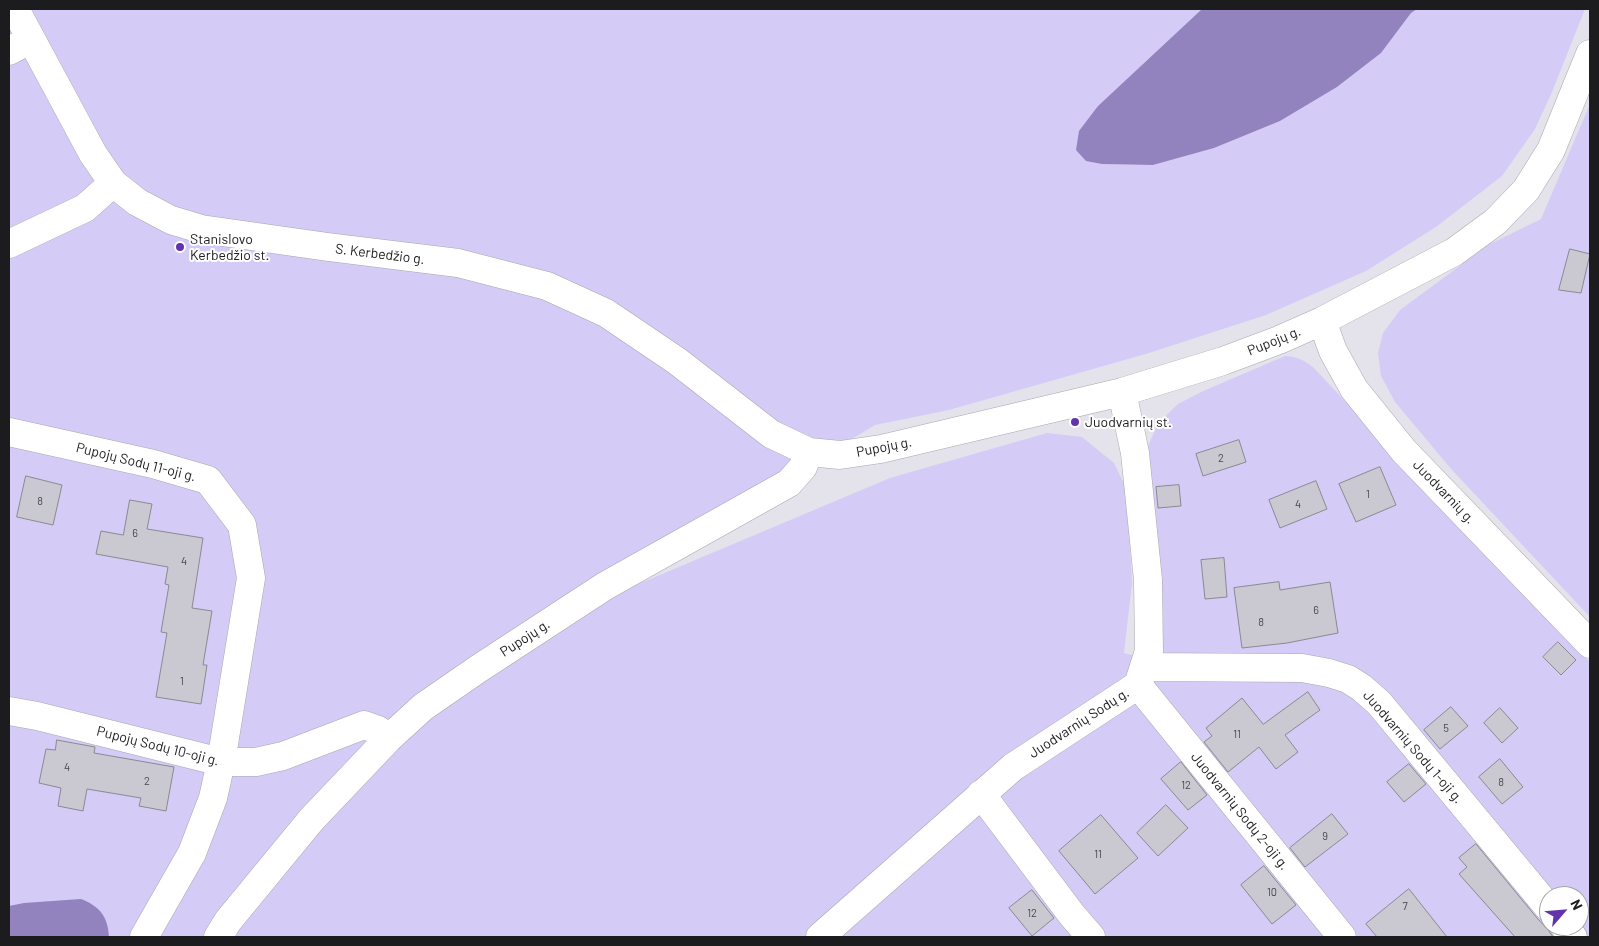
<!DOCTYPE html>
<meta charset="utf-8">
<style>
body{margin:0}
#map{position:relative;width:1599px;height:946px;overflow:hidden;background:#e4e3eb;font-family:Barlow,sans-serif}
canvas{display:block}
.frame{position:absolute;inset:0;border:10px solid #1c1c1f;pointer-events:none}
.north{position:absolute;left:1539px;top:886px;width:50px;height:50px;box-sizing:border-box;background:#fff;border:1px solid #a4a4a5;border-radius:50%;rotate:63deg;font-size:14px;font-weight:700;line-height:20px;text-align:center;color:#1c1c1f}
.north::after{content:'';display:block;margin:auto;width:18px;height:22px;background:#6234ac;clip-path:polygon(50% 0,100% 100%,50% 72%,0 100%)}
</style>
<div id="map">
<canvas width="1599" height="946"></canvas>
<div class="frame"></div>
<div class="north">N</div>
</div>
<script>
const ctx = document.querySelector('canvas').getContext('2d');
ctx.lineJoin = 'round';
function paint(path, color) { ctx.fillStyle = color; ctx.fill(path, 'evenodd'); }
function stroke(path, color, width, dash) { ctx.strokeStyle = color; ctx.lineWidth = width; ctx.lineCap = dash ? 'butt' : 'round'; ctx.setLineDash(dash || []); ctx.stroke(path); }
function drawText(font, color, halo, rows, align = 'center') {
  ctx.font = font + ' Barlow,sans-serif'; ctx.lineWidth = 4; ctx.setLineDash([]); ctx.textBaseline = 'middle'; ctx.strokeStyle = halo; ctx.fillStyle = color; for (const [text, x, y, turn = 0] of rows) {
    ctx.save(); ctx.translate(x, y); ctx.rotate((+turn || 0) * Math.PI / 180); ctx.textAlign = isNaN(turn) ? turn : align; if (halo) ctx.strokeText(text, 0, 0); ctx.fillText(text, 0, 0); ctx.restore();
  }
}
const green = new Path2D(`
 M 9,9 L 1202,9 L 1098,106 L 1102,164 L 1153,165 L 1214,148 L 1280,121 L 1337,87 L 1381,53 L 1411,13 L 1417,9 L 1585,9 L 1552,92 L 1535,129 L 1502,176 L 1436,227 L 1366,271 L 1266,315 L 1149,353 L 949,410 L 875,425 L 850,440 L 746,493 L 622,560 L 636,585 L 890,478 L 1047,433 L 1082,437 L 1114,463 L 1127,490 L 1132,583 L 1124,653 L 1152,660 L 1146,451 L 1158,423 L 1178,404 L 1201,392 L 1285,356 C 1297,356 1303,360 1313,367 L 1590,662 L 1590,937 L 9,937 ZM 1549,896 L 1579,896 L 1579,926 L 1549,926 Z
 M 1590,104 L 1590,617 L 1452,470 L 1395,402 L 1381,376 L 1378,353 L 1383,333 L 1400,310 L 1488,245 L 1541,219 Z`);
const water = new Path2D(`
 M 1202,9 L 1417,9 L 1411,13 L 1381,53 L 1337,87 L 1280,121 L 1214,148 L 1153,165 L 1102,164 L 1086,161 L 1076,150 L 1079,131 L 1098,106 Z
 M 81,899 C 99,906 108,916 109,937 L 9,937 L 9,906 L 24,903 Z`);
const building = new Path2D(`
 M 1570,249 L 1590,254 L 1581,293 L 1559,290 Z
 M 1239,440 L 1246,462 L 1203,476 L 1196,454 Z
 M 1380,467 L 1396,505 L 1356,522 L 1339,484 Z
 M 26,476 L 62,485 L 53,525 L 17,517 Z
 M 1316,481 L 1327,509 L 1280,528 L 1269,500 Z
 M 1179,485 L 1181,506 L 1158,508 L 1156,487 Z
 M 130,500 L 152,504 L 147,529 L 203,538 L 192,608 L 212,611 L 203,665 L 207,665 L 201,704 L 156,697 L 167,633 L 161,632 L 169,585 L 165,584 L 168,567 L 96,554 L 101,531 L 123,535 Z
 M 1224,558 L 1227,597 L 1205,599 L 1201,560 Z
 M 1279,582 L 1280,590 L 1330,582 L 1338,633 L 1287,643 L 1242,648 L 1234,588 Z
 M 1558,642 L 1576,660 L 1561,675 L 1543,657 Z
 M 1308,692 L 1320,710 L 1285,735 L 1298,752 L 1276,769 L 1259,747 L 1228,772 L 1204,742 L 1212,736 L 1206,728 L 1242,698 L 1263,724 Z
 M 1451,707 L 1468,726 L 1440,749 L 1424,730 Z
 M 1500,708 L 1518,728 L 1502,743 L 1484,723 Z
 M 57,740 L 95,747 L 94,753 L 174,767 L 166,811 L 139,806 L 141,798 L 87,789 L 83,811 L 58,806 L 61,788 L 39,783 L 46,749 L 55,750 Z
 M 1500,759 L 1523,787 L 1502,804 L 1479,777 Z
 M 1181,762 L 1207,795 L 1188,810 L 1161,779 Z
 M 1409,764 L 1426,784 L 1404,802 L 1387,782 Z
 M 1166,805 L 1188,828 L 1158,856 L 1137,833 Z
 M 1332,814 L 1348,834 L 1305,867 L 1290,848 Z
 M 1101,815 L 1138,858 L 1095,894 L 1059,851 Z
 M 1476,844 L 1537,918 L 1549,931 L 1553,937 L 1515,937 L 1459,874 L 1467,867 L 1459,858 Z
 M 1264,866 L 1296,905 L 1272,924 L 1241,885 Z
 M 1409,889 L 1447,937 L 1377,937 L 1366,924 Z
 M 1032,890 L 1054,918 L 1032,936 L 1009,908 Z`);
const minor = new Path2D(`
 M 15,9 L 93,154 L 113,183 L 137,202 L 171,220 L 201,229 L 328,247 L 458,263 L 547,286 L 606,313 L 677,361 L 771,434 L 809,452 L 840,455 L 881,449 L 1122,392 L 1223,361 L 1279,340 L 1322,321 L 1454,252 L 1495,222 L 1526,190 L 1551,150 L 1590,54
 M 9,51 L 31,39
 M 9,244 L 85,208 L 113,183
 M 1322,321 L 1333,351 L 1354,389 L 1404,451 L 1590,644
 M 9,432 L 153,464 L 208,480 L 242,525 L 251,578 L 221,762 L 213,798 L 192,853 L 144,937
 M 1144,667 L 1302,668 L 1329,673 L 1348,679 L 1362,688 L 1379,703 L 1549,908
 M 1138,685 L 1342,937
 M 9,711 L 37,716 L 221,762 L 256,762 L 283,756 L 364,725 L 378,730 L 388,739
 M 981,794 L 1072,915 L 1091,937
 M 1564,926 L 1573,937
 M 218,937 L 228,921 L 311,820 L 388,739 L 423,707 L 478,669 L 605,586 L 789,483 L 803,467 L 809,452
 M 820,937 L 1013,767 L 1138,685 L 1149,651 L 1148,580 L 1135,453 L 1122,392`);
const markers = [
 [180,247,5,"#6234ac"],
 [1075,422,5,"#6234ac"]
];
const numberNames = [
 ["2",1221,458],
 ["1",1368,494],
 ["8",40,501],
 ["4",1298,504],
 ["6",135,533],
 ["4",184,561],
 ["6",1316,610],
 ["8",1261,622],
 ["1",182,681],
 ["5",1446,728],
 ["11",1237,734],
 ["4",67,767],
 ["2",147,781],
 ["8",1501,782],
 ["12",1186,785],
 ["9",1325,836],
 ["11",1098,854],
 ["10",1272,892],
 ["7",1405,906],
 ["12",1032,913]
];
const poiNames = [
 ["Stanislovo",190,239],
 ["Kerbedžio st.",190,255],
 ["Juodvarnių st.",1085,422]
];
const streetNames = [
 ["S. Kerbedžio g.",380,254,7],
 ["Pupojų g.",1274,341,-22],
 ["Pupojų g.",884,447,-11],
 ["Pupojų Sodų 11-oji g.",136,462,14],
 ["Juodvarnių g.",1444,492,46],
 ["Pupojų g.",525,638,-33],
 ["Juodvarnių Sodų g.",1079,723,-33],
 ["Pupojų Sodų 10-oji g.",158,746,14],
 ["Juodvarnių Sodų 1-oji g.",1413,747,49],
 ["Juodvarnių Sodų 2-oji g.",1240,811,51]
];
paint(green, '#d5cbf7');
paint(water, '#9282bd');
paint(building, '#cac9d1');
stroke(building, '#8b8991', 1);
stroke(minor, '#a8a6af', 29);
stroke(minor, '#fff', 28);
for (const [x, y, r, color] of markers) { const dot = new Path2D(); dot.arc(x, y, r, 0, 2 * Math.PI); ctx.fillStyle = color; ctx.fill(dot); stroke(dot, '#fff', 2); }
drawText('11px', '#48474c', null, numberNames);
drawText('14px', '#1c1c1f', '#fff', poiNames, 'left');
drawText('14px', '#1c1c1f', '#fff', streetNames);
</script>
